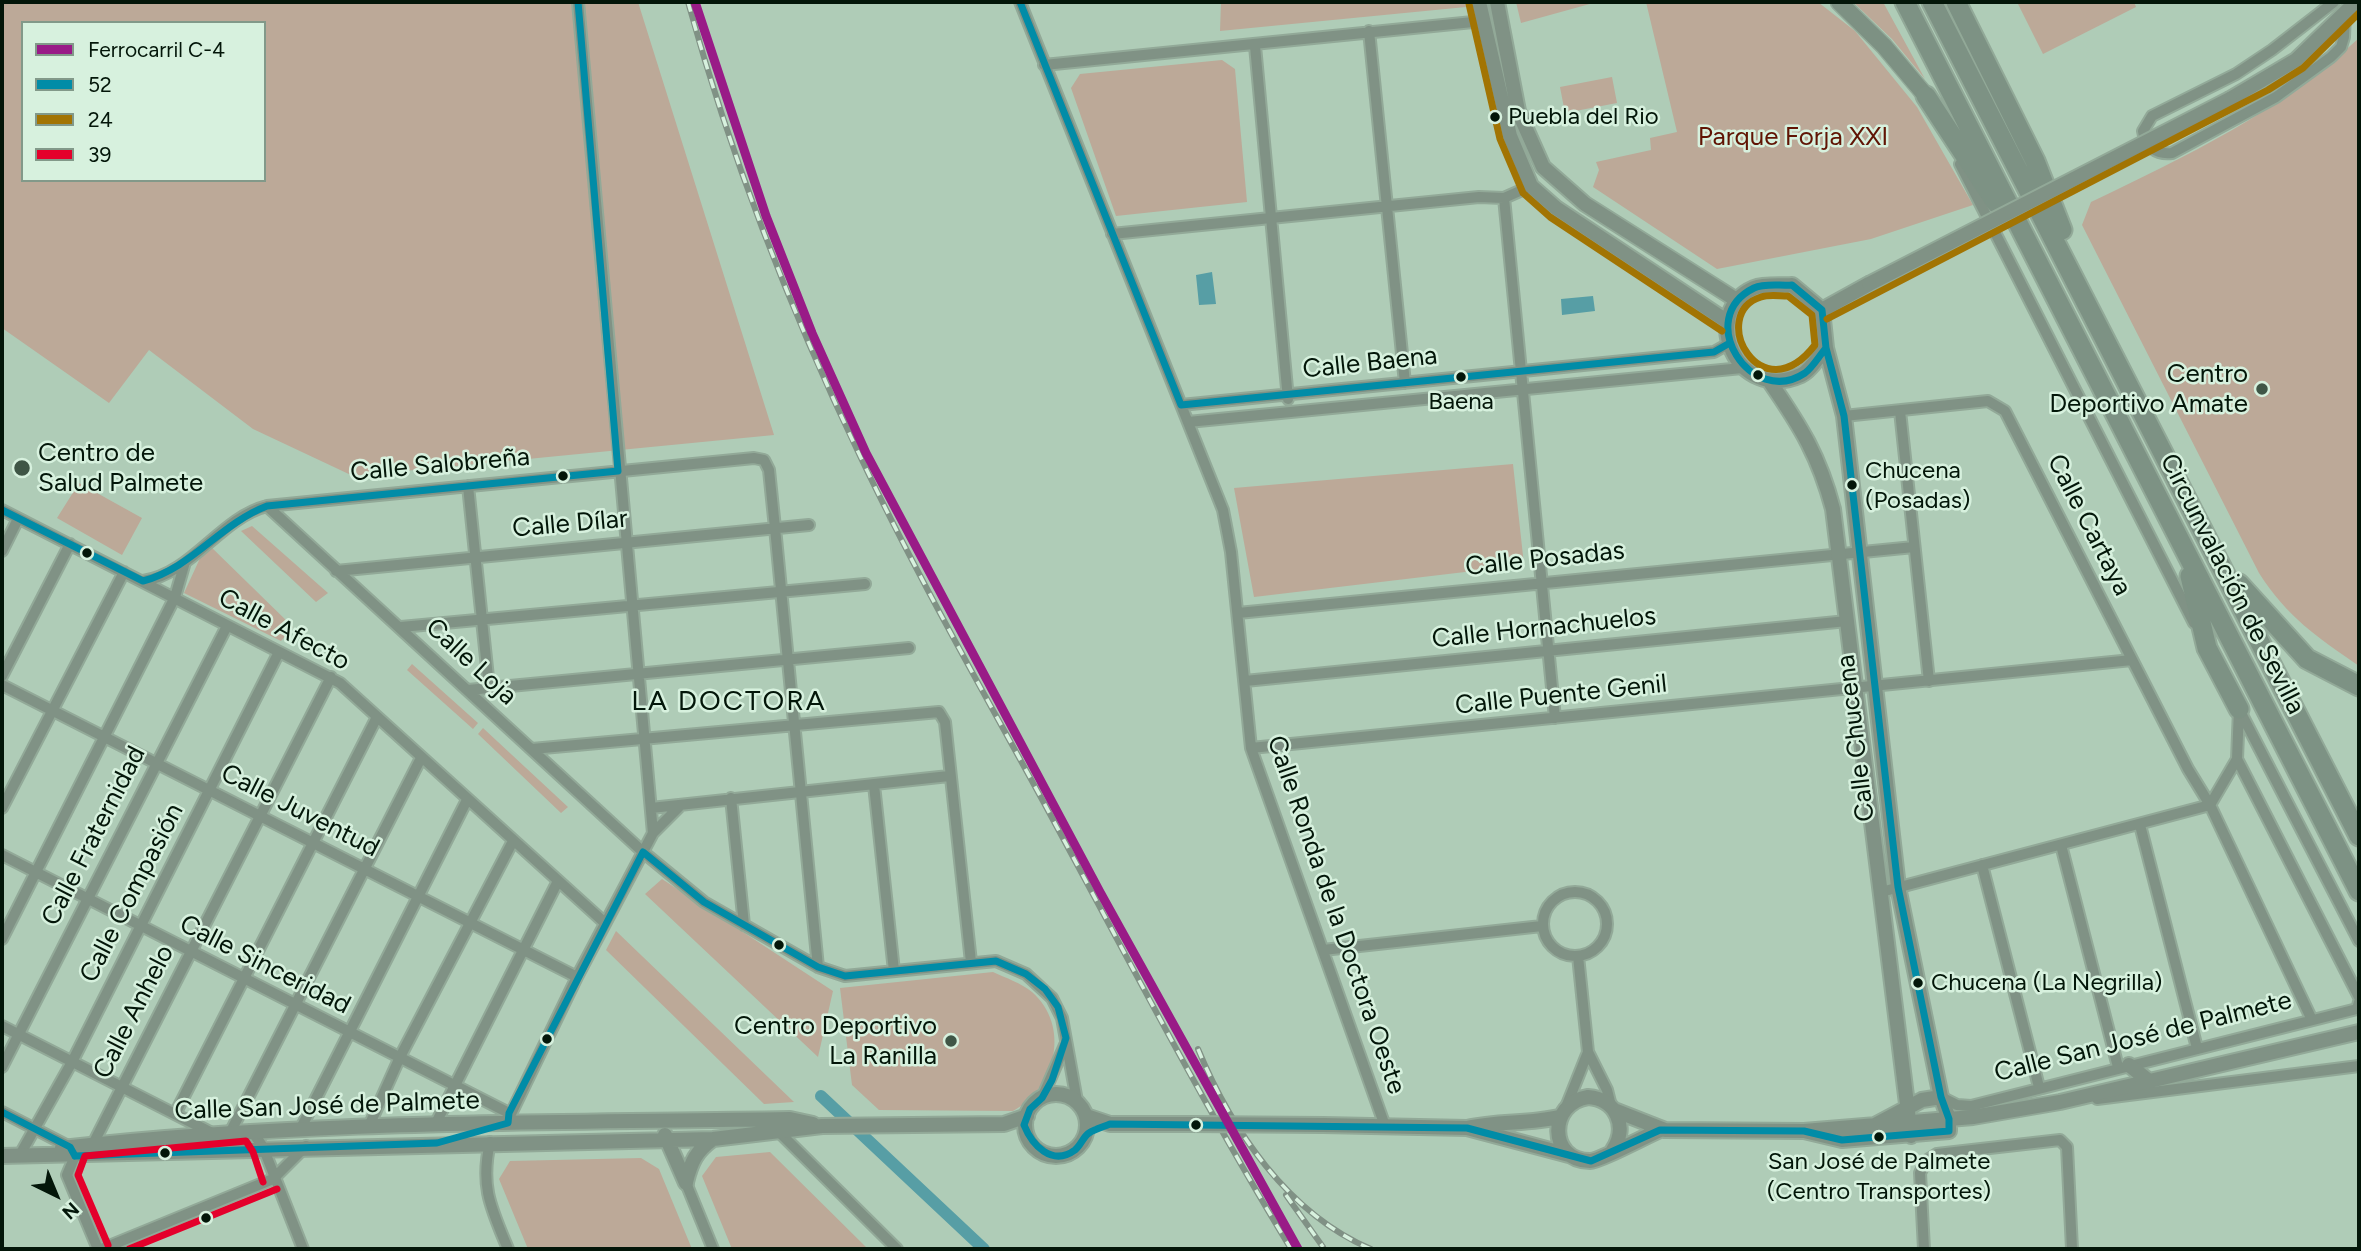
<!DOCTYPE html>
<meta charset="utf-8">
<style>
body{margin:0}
#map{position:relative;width:2361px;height:1251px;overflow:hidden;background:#afccb7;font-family:Figtree,sans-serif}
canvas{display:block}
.frame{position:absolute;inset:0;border:4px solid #031609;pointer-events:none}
.legend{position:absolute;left:21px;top:21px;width:245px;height:161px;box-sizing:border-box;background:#d7f1de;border:2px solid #829989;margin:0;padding:9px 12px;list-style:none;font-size:21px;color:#031609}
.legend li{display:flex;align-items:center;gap:14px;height:35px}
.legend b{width:35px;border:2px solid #829989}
.north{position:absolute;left:21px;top:1160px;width:70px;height:70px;-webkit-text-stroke:5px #d7f1de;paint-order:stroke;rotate:137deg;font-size:19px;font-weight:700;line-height:28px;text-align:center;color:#031609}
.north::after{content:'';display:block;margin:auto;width:24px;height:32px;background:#031609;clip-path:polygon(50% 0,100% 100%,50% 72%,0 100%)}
</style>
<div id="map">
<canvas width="2361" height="1251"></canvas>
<div class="frame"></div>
<ul class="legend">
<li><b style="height:9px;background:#991b87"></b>Ferrocarril C-4</li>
<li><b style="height:9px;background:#018ca7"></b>52</li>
<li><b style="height:9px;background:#a27403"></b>24</li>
<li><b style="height:9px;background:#e4002b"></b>39</li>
</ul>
<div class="north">N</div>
</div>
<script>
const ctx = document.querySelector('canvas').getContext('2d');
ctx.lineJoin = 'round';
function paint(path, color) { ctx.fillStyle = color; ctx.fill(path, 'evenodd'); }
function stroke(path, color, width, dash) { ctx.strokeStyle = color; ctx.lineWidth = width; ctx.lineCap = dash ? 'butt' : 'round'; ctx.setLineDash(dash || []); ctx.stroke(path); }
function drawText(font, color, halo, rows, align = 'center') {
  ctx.font = font + ' Figtree,sans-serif'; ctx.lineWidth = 5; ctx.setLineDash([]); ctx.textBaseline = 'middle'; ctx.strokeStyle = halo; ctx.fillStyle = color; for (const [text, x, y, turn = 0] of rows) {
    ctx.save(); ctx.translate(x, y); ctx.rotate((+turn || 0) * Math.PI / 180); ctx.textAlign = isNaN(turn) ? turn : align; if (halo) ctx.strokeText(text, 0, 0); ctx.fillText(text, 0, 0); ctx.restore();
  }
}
const green = new Path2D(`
 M 2,2 L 638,2 L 774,435 L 353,476 L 253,429 L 149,350 L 109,403 L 2,328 ZM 23,23 L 264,23 L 264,180 L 23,180 Z
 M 1221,2 L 1465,2 L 1466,7 L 1220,31 Z
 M 1516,2 L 1597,2 L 1521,23 Z
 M 1646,2 L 1818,2 L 1855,31 L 1917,107 L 1973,205 L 1871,239 L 1717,269 L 1593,187 L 1599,170 L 1596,162 L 1651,150 L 1650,138 L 1677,132 Z
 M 1853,2 L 1883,2 L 1925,79 L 1892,39 Z
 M 2017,2 L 2134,2 L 2136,7 L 2043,54 Z
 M 2359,38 L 2359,666 C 2316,636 2288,618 2259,573 L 2082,225 L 2091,202 C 2187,156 2281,111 2359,38 Z
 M 1222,60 L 1235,69 L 1247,202 L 1116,216 L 1071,88 L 1080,74 Z
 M 1612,77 L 1617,103 L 1565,113 L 1560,87 Z
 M 1513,464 L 1524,565 L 1254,597 L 1234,488 Z
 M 79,483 L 142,518 L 122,555 L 57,518 Z
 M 252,526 L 328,593 L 316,602 L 241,531 Z
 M 207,543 L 293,627 L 281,641 L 184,593 Z
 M 412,664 L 478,723 L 473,729 L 407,670 Z
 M 483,728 L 568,807 L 561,813 L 478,734 Z
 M 662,879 L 833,991 L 818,1057 L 645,894 Z
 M 616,931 L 794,1102 L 764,1104 L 606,950 Z
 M 993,972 C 1006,978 1021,983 1032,992 C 1071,1026 1056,1088 1013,1111 L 879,1110 L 852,1085 L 840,988 Z
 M 770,1152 L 868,1249 L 732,1249 L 702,1176 L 716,1157 Z
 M 641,1158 L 659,1169 L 692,1249 L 528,1249 L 499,1179 L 510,1161 Z`);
const water = new Path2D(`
 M 1212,272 L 1216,304 L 1199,305 L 1196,275 Z
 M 1593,296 L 1595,311 L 1562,315 L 1561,299 Z`);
const canal = new Path2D(`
 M 821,1096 L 984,1249`);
const minor = new Path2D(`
 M 578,2 L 653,833
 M 1020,2 L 1223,510 L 1231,552 L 1251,748 L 1385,1126
 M 2334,2 L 2272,50 L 2236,74 L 2152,116 L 2143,131 C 2145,146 2156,155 2172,153 L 2276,97 L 2331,57 L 2341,47 L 2344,37 L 2345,14
 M 1369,31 L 1405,383
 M 1255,46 L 1288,399
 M 1044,65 L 1483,21
 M 1960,164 L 2194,623
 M 1504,198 L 1555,718
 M 1112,234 L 1479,197 L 1504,198 L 1531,186
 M 1181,405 L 1714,352 L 1728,344
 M 1900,411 L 1929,681
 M 1844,416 L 1988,401 L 2005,411 L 2188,769 L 2210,805 L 2312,1020
 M 1188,422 L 1742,368
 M 468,486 L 489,687
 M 267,506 L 643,852 L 704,902 L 818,967 L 845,976 L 996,961 L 1026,974 L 1052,998 L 1062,1018 L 1077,1101
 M 2,510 L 340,683 L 605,923
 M 2,551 L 18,519
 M 336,571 L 809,525
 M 143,581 C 192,574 220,518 267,506 L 754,458 L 764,460 L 769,470 L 775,528 L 818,967
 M 1238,613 L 1914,547
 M 401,627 L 865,584
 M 2,676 L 70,544
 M 1245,681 L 1847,621
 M 2,685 L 577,977
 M 468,690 L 909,648
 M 2240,711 L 2359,941
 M 1251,748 L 2132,660
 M 532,749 L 939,712 L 945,722 L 971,962
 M 2237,759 L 2359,997
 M 874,785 L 894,971
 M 731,798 L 744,925
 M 2,808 L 124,572
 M 651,808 L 949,776
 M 2140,825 L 2197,1048
 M 2061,845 L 2118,1067
 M 2,855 L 509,1113
 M 1982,865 L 2039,1087
 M1543 924a32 32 0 1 1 64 0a32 32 0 1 1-64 0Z
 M 1881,892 L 2210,805 L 2237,759 L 2239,709
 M 2,939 L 175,597 L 185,562
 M 1323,950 L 1542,926
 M 1578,956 L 1588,1052 L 1607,1090 L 1611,1106
 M 2,1026 L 212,1133
 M 2,1067 L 227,626
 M 1941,1097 L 1957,1105 L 1971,1106 L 2357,1009 L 2359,1002
 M 1042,1098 L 1065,1045
 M 2097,1099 L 2359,1066
 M 1566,1107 L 1588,1052
 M 2,1112 L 70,1147 L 75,1156 L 67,1175 L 98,1249
 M 175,1114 L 377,717
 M 508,1120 L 577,977 L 653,833 L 679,807
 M 436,1123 L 558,881
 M 369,1126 L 400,1057 L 513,841
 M 301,1128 L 467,800
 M 251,1130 L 263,1147 L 303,1249
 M 231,1131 L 421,758
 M 780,1133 L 897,1249
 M 490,1142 C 480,1187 491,1208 508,1249
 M 93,1144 L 331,677
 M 21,1153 L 72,1062 L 279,652
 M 686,1183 L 713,1249
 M 102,1249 L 273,1179 L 306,1146
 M 1924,1249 L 1920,1173 L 1926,1161 L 1937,1154 L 2060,1140 L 2067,1147 L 2072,1249`);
const tertiary = new Path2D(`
 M 1479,2 L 1510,136 L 1531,186 L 1556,208 L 1728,322
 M 1497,2 L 1518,111 L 1543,167 L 1585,204 L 1738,301
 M 2230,99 L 2296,60 L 2356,2
 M 1792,285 L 1822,310 L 1826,348 C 1819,356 1810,371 1801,375 C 1736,404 1699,312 1754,288 C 1764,284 1781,286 1792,285 Z
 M 1822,310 L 1869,284
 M 1770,382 C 1801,427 1819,456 1833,509 L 1911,1136
 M 2129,1065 L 2149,1081
 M1025 1125a31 31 0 1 1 62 0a31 31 0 1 1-62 0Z
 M 1614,1110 L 1665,1130 L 1804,1131 L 1973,1117 L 2060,1102 L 2359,1032
 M 1086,1116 L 1110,1124 L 1190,1124
 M 1323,1125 L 1467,1128 C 1498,1121 1529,1124 1559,1117
 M 1875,1125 L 1922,1100 L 1941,1097
 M 1467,1128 L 1569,1155
 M 1804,1131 L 1842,1140 L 1949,1131 L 1949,1119 L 1941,1097 L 1898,887 L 1844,416 L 1826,348
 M 665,1135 L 686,1183
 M 62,1148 C 304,1120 547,1123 790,1119 L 813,1124
 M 1613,1150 C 1628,1127 1617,1099 1588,1097 C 1548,1103 1548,1161 1590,1161 C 1599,1161 1646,1136 1660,1130
 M 2,1156 L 713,1139 L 822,1126 L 1004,1124 L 1027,1116
 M 686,1182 C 691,1162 696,1151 713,1139`);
const secondary = new Path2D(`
 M 1839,2 L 1884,46 L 1926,96`);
const motorway = new Path2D(`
 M 1905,2 L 2359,891
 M 1932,2 L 2359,836
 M 1956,2 L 2035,161 L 2062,230
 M 1926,96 L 1996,203
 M 2190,576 L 2207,648 L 2239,709
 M 2239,584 L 2307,659 L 2359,686`);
const rail = new Path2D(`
 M 688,2 C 731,158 791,312 861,458 C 917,576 982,689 1044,803 C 1125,953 1203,1104 1291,1249
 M 1198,1049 C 1231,1129 1288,1214 1371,1249
 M 1286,1195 L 1323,1247`);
const tertiaryBridge = new Path2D(`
 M 1869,284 L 2230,99
 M 1190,1124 L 1323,1125`);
const bus1 = new Path2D(`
 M 1020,2 L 1181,405 L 1714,352 L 1728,344
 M 1792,285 L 1822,310 L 1826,348 C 1819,356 1813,367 1805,373 C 1751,409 1693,318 1754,288 C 1765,283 1780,286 1792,285 Z
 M 2,510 L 143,581 C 192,568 220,524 267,506 L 618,471 L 578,2
 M 2,1112 L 70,1147 L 75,1156
 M 75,1156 L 437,1143 L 508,1123 L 509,1113 L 643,852 L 704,902 L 818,967 L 845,976 L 996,961 L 1026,974 L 1045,989 L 1058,1007 L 1066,1038 L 1052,1080 L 1042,1098 L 1030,1109 L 1024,1125 C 1032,1145 1052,1167 1075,1150 C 1081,1145 1083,1137 1089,1133 C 1095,1129 1103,1127 1110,1124 L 1467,1128 L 1591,1161 L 1660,1130 L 1804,1131 L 1842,1140 L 1949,1131 L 1949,1119 L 1941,1097 L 1898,887 L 1844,416 L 1826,348`);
const bus2 = new Path2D(`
 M 1469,4 L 1500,139 L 1523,193 L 1550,217 L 1722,331
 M 1788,296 L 1812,315 L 1815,345 C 1761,415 1707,314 1761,297 C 1769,294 1779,296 1788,296 Z
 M 1827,319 L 2268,90 L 2303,68 L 2359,13`);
const bus3 = new Path2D(`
 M 108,1245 L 78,1175 L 85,1156 L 246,1141 L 253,1152 L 263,1182
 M 129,1249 L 277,1189`);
const rail1 = new Path2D(`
 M 695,2 L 766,216 L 812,333 L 866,453 L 1100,892 L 1298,1249`);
const markers = [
 [1495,117,6,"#031609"],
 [1758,375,6,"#031609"],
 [1461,377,6,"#031609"],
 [2262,389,7,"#3f5646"],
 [22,468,9,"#3f5646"],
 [563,476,6,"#031609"],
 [1852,485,6,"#031609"],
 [87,553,6,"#031609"],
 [779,945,6,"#031609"],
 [1918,983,6,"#031609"],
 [547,1039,6,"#031609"],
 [951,1041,7,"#3f5646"],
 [1196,1125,6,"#031609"],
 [1879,1137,6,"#031609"],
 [165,1153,6,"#031609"],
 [206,1218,6,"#031609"]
];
const busNames = [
 ["Puebla del Rio",1508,117],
 ["Baena",1461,402,"center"],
 ["Chucena",1865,471],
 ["(Posadas)",1865,501],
 ["Chucena (La Negrilla)",1931,983],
 ["San José de Palmete",1879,1162,"center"],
 ["(Centro Transportes)",1879,1192,"center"]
];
const parkNames = [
 ["Parque Forja XXI",1793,137]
];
const streetNames = [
 ["Calle Baena",1370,363,-6],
 ["Calle Salobreña",440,465,-5],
 ["Calle Dílar",570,524,-5],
 ["Calle Cartaya",2089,525,63],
 ["Calle Posadas",1545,559,-6],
 ["Circunvalación de Sevilla",2232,584,63],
 ["Calle Hornachuelos",1544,628,-6],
 ["Calle Afecto",284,630,28],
 ["Calle Loja",471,662,43],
 ["Calle Puente Genil",1561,695,-6],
 ["Calle Chucena",1856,738,-97],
 ["Calle Juventud",300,811,27],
 ["Calle Fraternidad",94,836,-63],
 ["Calle Compasión",132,893,-63],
 ["Calle Ronda de la Doctora Oeste",1336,915,71],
 ["Calle Sinceridad",265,965,27],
 ["Calle Anhelo",134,1012,-63],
 ["Calle San José de Palmete",2143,1037,-14],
 ["Calle San José de Palmete",327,1106,-2]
];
const poiNames = [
 ["Centro",2248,374],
 ["Deportivo Amate",2248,404],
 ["Centro de",38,453,"left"],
 ["Salud Palmete",38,483,"left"],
 ["Centro Deportivo",937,1026],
 ["La Ranilla",937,1056]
];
const neighbourhoodNames = [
 ["LA DOCTORA",729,702]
];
paint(green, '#bca998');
paint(water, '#579ea5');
stroke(canal, '#579ea5', 12);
stroke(minor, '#92a998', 14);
stroke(tertiary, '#92a998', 18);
stroke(secondary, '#92a998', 19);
stroke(motorway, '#92a998', 23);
stroke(minor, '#809285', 10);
stroke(tertiary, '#809285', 14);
stroke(secondary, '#7d9183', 16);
stroke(motorway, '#7d9284', 19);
stroke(rail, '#809185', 6);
stroke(rail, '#d7f1de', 3.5, [10]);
stroke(tertiaryBridge, '#92a998', 18, []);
stroke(tertiaryBridge, '#809285', 14);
stroke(bus1, '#018ca7', 7);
stroke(bus2, '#a27403', 7);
stroke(bus3, '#e4002b', 7);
stroke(rail1, '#991b87', 9);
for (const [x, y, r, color] of markers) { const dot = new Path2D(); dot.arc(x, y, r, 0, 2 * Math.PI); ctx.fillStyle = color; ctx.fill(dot); stroke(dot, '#d7f1de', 2.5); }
drawText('24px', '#031609', '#d7f1de', busNames, 'left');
drawText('26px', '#601404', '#d7f1de', parkNames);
drawText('26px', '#031609', '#d7f1de', streetNames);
drawText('26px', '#031609', '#d7f1de', poiNames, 'right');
ctx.letterSpacing = '2px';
drawText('28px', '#031609', '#d7f1de', neighbourhoodNames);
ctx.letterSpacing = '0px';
</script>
